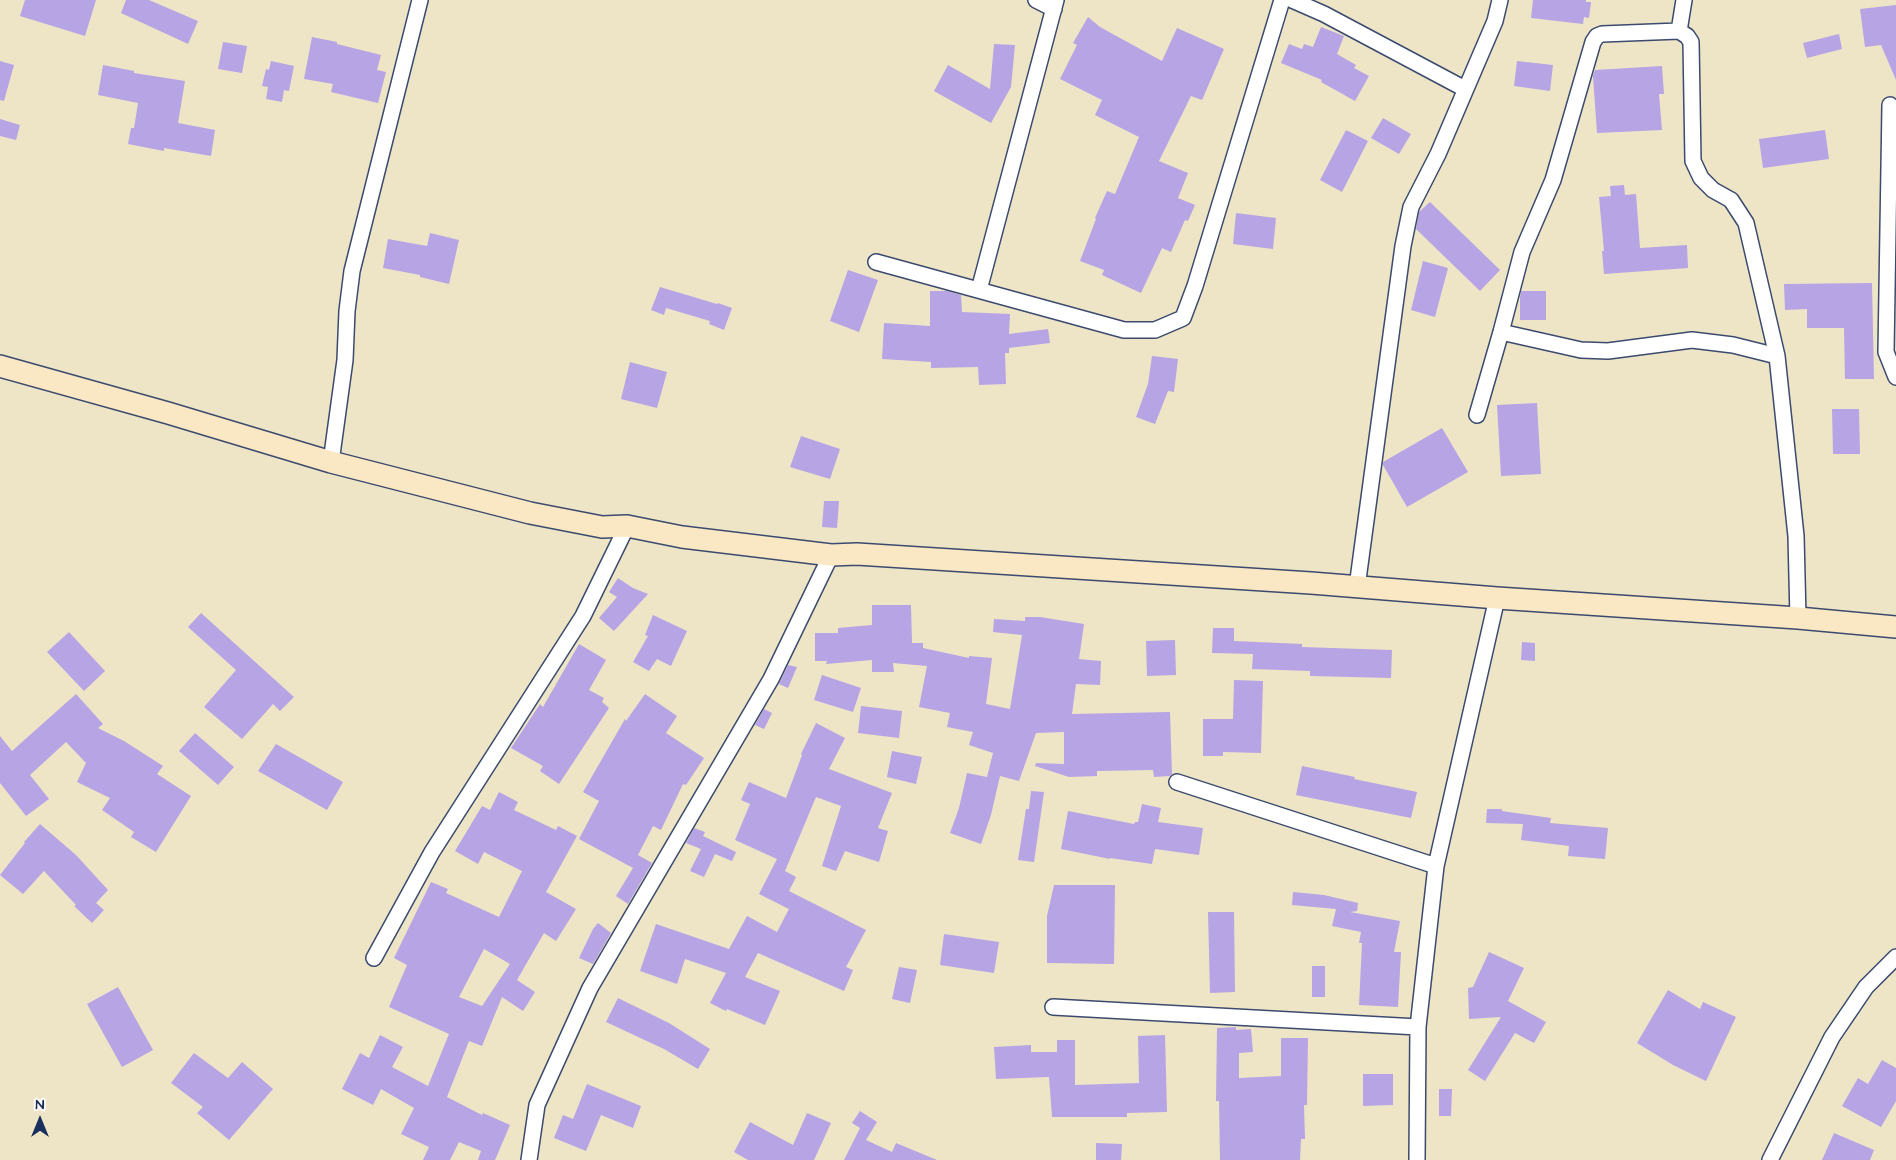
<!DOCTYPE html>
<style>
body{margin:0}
#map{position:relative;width:1896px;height:1160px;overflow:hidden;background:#eee5c7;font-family:"Architects Daughter",sans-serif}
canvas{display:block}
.north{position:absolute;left:15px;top:1095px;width:50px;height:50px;-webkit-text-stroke:4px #fdfcf7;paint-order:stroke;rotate:0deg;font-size:14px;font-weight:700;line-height:20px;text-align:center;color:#1b2f5e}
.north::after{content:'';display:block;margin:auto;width:18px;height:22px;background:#1b2f5e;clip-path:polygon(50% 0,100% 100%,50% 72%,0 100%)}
</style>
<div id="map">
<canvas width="1896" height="1160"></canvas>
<div class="north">N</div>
</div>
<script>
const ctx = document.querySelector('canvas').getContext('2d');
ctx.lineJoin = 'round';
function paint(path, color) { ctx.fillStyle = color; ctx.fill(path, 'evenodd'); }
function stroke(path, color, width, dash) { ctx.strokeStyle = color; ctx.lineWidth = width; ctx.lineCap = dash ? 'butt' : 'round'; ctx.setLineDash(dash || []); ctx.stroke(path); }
const building = new Path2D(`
 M 25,0 L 96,0 L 85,36 L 20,16 Z
 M 126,0 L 149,0 L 198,21 L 188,44 L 121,13 Z
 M 1533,0 L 1586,0 L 1586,2 L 1591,2 L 1589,18 L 1584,17 L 1583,24 L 1531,18 Z
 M 1896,5 L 1896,80 L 1881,45 L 1865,47 L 1860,9 Z
 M 1088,17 L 1100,27 L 1162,61 L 1177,28 L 1224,49 L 1202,100 L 1191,96 L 1159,161 L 1188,173 L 1178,198 L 1195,205 L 1188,221 L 1185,220 L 1171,252 L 1162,248 L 1141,293 L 1102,275 L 1104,270 L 1080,261 L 1096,219 L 1095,218 L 1107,191 L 1115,194 L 1139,137 L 1095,115 L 1102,100 L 1060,79 L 1077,45 L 1073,43 Z
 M 1321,27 L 1344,36 L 1337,54 L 1356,65 L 1354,68 L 1369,76 L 1355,101 L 1321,82 L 1322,80 L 1281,63 L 1289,44 L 1302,49 L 1304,44 L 1313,47 Z
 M 1839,34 L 1842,49 L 1807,58 L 1803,43 Z
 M 312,37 L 337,42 L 337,44 L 381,55 L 377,70 L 386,72 L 378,103 L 331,92 L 333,84 L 304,79 Z
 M 223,42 L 247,46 L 242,73 L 218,69 Z
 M 994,44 L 1015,45 L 1011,87 L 991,123 L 934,91 L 948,65 L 990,89 Z
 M 0,61 L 14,65 L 4,101 L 0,100 Z
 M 271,61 L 294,66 L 289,91 L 284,90 L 282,102 L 266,99 L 268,87 L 262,86 L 266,69 L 269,70 Z
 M 1517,61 L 1553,65 L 1550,91 L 1514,86 Z
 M 103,65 L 134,71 L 134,73 L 185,81 L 178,123 L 215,130 L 211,156 L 164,148 L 164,151 L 128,144 L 131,128 L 134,128 L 138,103 L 98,95 Z
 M 1662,66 L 1664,94 L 1659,94 L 1662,130 L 1597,133 L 1593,76 L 1595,70 Z
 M 1383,118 L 1411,134 L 1399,154 L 1371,138 Z
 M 0,119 L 20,125 L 16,140 L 0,136 Z
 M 1346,130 L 1368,141 L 1342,192 L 1320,180 Z
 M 1825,130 L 1829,159 L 1763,168 L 1759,139 Z
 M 1624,185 L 1625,195 L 1636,194 L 1640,248 L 1687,245 L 1688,268 L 1604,274 L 1602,251 L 1604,251 L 1599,197 L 1611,196 L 1610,186 Z
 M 1430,202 L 1500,270 L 1480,291 L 1416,229 L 1419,212 Z
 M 1236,213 L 1276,218 L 1273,249 L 1233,244 Z
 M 430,233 L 459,240 L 449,284 L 420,277 L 420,275 L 383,268 L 388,239 L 427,246 Z
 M 1423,261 L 1448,268 L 1435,317 L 1411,310 Z
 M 848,270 L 878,280 L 859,332 L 830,321 Z
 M 1872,283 L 1874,379 L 1845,379 L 1844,328 L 1807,328 L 1807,309 L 1785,310 L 1784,284 Z
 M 660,287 L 717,304 L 718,303 L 732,308 L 724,330 L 709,324 L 710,321 L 666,308 L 664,315 L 651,310 Z
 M 930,291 L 947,291 L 961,295 L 962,312 L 1010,314 L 1009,334 L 1048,329 L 1050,343 L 1009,348 L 1009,353 L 1005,353 L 1006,384 L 979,385 L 978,367 L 931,368 L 931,362 L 882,359 L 884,323 L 930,326 Z
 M 1521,291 L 1546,291 L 1546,320 L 1520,320 L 1520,298 Z
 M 1152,356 L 1178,359 L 1174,392 L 1168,391 L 1155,424 L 1136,417 L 1148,384 Z
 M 630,362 L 667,372 L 657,408 L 621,399 Z
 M 1537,403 L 1541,474 L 1501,476 L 1497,405 Z
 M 1832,409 L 1859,409 L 1860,454 L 1833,454 Z
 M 1442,428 L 1468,472 L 1407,507 L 1383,465 L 1383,462 Z
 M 801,436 L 840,449 L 830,479 L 790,467 Z
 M 824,501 L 839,501 L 837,528 L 822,527 Z
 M 618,578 L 633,588 L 648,594 L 614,631 L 599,618 L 617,597 L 609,592 Z
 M 872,605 L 911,605 L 912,643 L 923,643 L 923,648 L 969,658 L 969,656 L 992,658 L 986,704 L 1010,709 L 1022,635 L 993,632 L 994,619 L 1025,621 L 1025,617 L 1040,617 L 1084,624 L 1079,659 L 1101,661 L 1100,685 L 1076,684 L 1072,714 L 1170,712 L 1172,774 L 1170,776 L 1154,777 L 1153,770 L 1097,771 L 1097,776 L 1069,777 L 1035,766 L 1036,763 L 1064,764 L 1064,732 L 1036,733 L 1019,781 L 1000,776 L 991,815 L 981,844 L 950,833 L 959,808 L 967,773 L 987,777 L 993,753 L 969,745 L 973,732 L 947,727 L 950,713 L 919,707 L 927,666 L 893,663 L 894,672 L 872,672 L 872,660 L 826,664 L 827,661 L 815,661 L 815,633 L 838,633 L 838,628 L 872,625 Z
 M 201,613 L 294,697 L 280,711 L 273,704 L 242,739 L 204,707 L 236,670 L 188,627 Z
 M 653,615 L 687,631 L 671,666 L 657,659 L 649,671 L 633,662 L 648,636 L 645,635 Z
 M 1213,628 L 1234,628 L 1234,641 L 1302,644 L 1302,647 L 1392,650 L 1391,678 L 1310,676 L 1310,671 L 1252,669 L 1253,654 L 1212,653 Z
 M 69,632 L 105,671 L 84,691 L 47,652 Z
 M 1175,640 L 1176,675 L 1147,676 L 1146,641 Z
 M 1522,642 L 1535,643 L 1535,661 L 1521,660 Z
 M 579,644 L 606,660 L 589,690 L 604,698 L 602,702 L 609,708 L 559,784 L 540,771 L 543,766 L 511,748 L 540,704 L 543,707 Z
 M 788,665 L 797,667 L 788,688 L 779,684 Z
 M 822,675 L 861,688 L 853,712 L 814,700 Z
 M 1234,680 L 1263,681 L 1261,753 L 1223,752 L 1223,756 L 1203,756 L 1203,719 L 1233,719 Z
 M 76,694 L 103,724 L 98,728 L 124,741 L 163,766 L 157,774 L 191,796 L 156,852 L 131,837 L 134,832 L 102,810 L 110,798 L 77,782 L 86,763 L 66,742 L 30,775 L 49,799 L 26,816 L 0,783 L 0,736 L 12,751 Z
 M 645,694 L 677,716 L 666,733 L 704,758 L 686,785 L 683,784 L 661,830 L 653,826 L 638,855 L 652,863 L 628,904 L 616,896 L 633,868 L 579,839 L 599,801 L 583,792 L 625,719 L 626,721 Z
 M 861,706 L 902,711 L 899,738 L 858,733 Z
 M 764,709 L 772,713 L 764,729 L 755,725 Z
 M 816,723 L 845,738 L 829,769 L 892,793 L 878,828 L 888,831 L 879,862 L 845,851 L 836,871 L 822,866 L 841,806 L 816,797 L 785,871 L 796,877 L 789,891 L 866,930 L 846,967 L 853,970 L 844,991 L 758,953 L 745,977 L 780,991 L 765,1025 L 727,1009 L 726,1011 L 710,1003 L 726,973 L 685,959 L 677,984 L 640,971 L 656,924 L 729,949 L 747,916 L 777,932 L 789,909 L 759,894 L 777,859 L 735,840 L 750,804 L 741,800 L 749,782 L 786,798 L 802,755 L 801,754 Z
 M 195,733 L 234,767 L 218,785 L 179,751 Z
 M 276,744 L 343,782 L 327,810 L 258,771 Z
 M 892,751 L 922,757 L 916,784 L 887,777 Z
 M 1302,766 L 1355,777 L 1354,779 L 1417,792 L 1411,818 L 1296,795 Z
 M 1031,791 L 1044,792 L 1034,862 L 1018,860 L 1026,809 L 1029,809 Z
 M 499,792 L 518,802 L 514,810 L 556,830 L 558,826 L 577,836 L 546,892 L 576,909 L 556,941 L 544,933 L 517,980 L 535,992 L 523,1011 L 502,997 L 482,1046 L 469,1041 L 447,1097 L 482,1115 L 483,1113 L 510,1125 L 495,1160 L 478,1160 L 481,1151 L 459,1142 L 450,1160 L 423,1160 L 429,1147 L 401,1134 L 414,1108 L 381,1089 L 373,1105 L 342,1089 L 360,1053 L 369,1058 L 380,1035 L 403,1047 L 392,1067 L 428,1086 L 449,1034 L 389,1007 L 407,965 L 394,958 L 431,882 L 448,889 L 446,893 L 499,917 L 522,871 L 484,852 L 478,864 L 455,851 L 482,806 L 490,810 ZM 484,949 L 510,964 L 482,1006 L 459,997 Z
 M 1142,804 L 1161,808 L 1158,822 L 1203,828 L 1199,855 L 1155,849 L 1152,864 L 1110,858 L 1110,859 L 1061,849 L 1068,811 L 1134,824 L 1135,822 L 1138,822 Z
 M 1487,809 L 1502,809 L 1502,811 L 1551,818 L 1550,823 L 1608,828 L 1605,859 L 1568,856 L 1569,846 L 1521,840 L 1523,824 L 1486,823 Z
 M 40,824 L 76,855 L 108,890 L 96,903 L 104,910 L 92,923 L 74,906 L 76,905 L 44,871 L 23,894 L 0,875 L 25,843 L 24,842 Z
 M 694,828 L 705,832 L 703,836 L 736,852 L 732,861 L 715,854 L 704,877 L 690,871 L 701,849 L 686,843 Z
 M 1054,885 L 1115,885 L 1114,964 L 1047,963 L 1047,916 Z
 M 1293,892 L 1324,895 L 1358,903 L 1357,911 L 1350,912 L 1400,921 L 1394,952 L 1401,952 L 1398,1007 L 1359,1005 L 1362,943 L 1359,943 L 1361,932 L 1332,926 L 1336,909 L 1292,905 Z
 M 1208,912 L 1234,912 L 1235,992 L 1210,993 Z
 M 598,923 L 611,933 L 593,964 L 579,958 L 593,929 Z
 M 944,934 L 999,942 L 994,973 L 940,965 Z
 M 1489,952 L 1524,968 L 1508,1001 L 1546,1022 L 1534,1043 L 1515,1033 L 1485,1081 L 1468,1070 L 1501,1017 L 1469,1019 L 1468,988 L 1473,987 Z
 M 1312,966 L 1325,966 L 1325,997 L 1312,997 Z
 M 899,967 L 917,970 L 910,1003 L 892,999 Z
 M 118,987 L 153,1050 L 122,1067 L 87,1004 Z
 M 1668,990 L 1700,1009 L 1703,1002 L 1736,1017 L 1706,1081 L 1673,1065 L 1637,1043 Z
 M 618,998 L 669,1023 L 710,1049 L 698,1069 L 664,1049 L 606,1022 Z
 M 1236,1027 L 1236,1030 L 1251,1029 L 1253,1052 L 1239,1053 L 1239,1078 L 1281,1076 L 1281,1038 L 1308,1038 L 1307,1105 L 1304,1105 L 1305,1139 L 1301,1139 L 1300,1160 L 1220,1160 L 1219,1101 L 1216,1101 L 1217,1028 Z
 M 1165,1035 L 1167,1112 L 1127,1113 L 1127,1117 L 1052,1117 L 1049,1077 L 996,1079 L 994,1047 L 1031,1045 L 1031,1052 L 1057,1052 L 1057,1040 L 1075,1040 L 1075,1085 L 1139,1083 L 1138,1036 Z
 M 194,1053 L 228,1078 L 242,1062 L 273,1089 L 229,1140 L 197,1113 L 203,1107 L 171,1083 Z
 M 1882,1060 L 1896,1068 L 1896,1101 L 1881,1127 L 1842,1106 L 1858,1078 L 1868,1084 Z
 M 1363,1074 L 1393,1074 L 1393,1105 L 1363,1106 Z
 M 587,1084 L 641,1106 L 633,1128 L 601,1115 L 586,1151 L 554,1138 L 563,1115 L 573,1119 Z
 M 1439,1089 L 1452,1089 L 1451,1116 L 1439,1116 Z
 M 860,1111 L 877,1122 L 866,1140 L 892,1152 L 896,1143 L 937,1160 L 844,1160 L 860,1128 L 852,1123 Z
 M 807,1113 L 831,1123 L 814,1160 L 748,1160 L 734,1152 L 750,1122 L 793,1145 Z
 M 1834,1133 L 1874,1150 L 1870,1160 L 1822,1160 Z
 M 1096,1143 L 1122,1144 L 1121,1160 L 1096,1160 Z`);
const street = new Path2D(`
 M 1036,0 L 1054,9
 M 1292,0 L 1324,14 L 1465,89
 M 1679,31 L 1684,0
 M 1890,105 L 1886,352 L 1896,377
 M 876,262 L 1124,330 L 1155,330 L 1183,318 L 1195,286 L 1282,0
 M 979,290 L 1056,0
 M 1501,332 L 1581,350 L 1608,351 L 1692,340 L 1733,345 L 1777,356
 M 1477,415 L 1501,332 L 1522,252 L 1553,180 L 1593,42 L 1597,36 L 1602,34 L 1679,31 L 1687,36 L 1691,42 L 1693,161 L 1701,178 L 1713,190 L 1731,200 L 1746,223 L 1777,356 L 1796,536 L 1798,618
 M 331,462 L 345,360 L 347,311 L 352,271 L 420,0
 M 1357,587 L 1403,246 L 1411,207 L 1438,154 L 1495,21 L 1500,0
 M 1177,782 L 1436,866
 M 374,958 L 432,852 L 583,616 L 627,526
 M 1053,1007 L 1418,1027
 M 529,1160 L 537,1105 L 590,988 L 771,679 L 831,555
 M 1417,1160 L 1418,1027 L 1436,866 L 1497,598
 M 1770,1160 L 1832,1037 L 1866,987 L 1896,957`);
const secondary = new Path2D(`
 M 0,366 L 168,413 L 331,462 L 530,513 L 602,527 L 627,526 L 682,537 L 831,555 L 857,554 L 1311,583 L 1497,598 L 1798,618 L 1896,627`);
paint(building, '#b7a4e4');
stroke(street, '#3b4a6e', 18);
stroke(secondary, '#3b4a6e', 24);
stroke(street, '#fff', 15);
stroke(secondary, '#fae7c3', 21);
</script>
